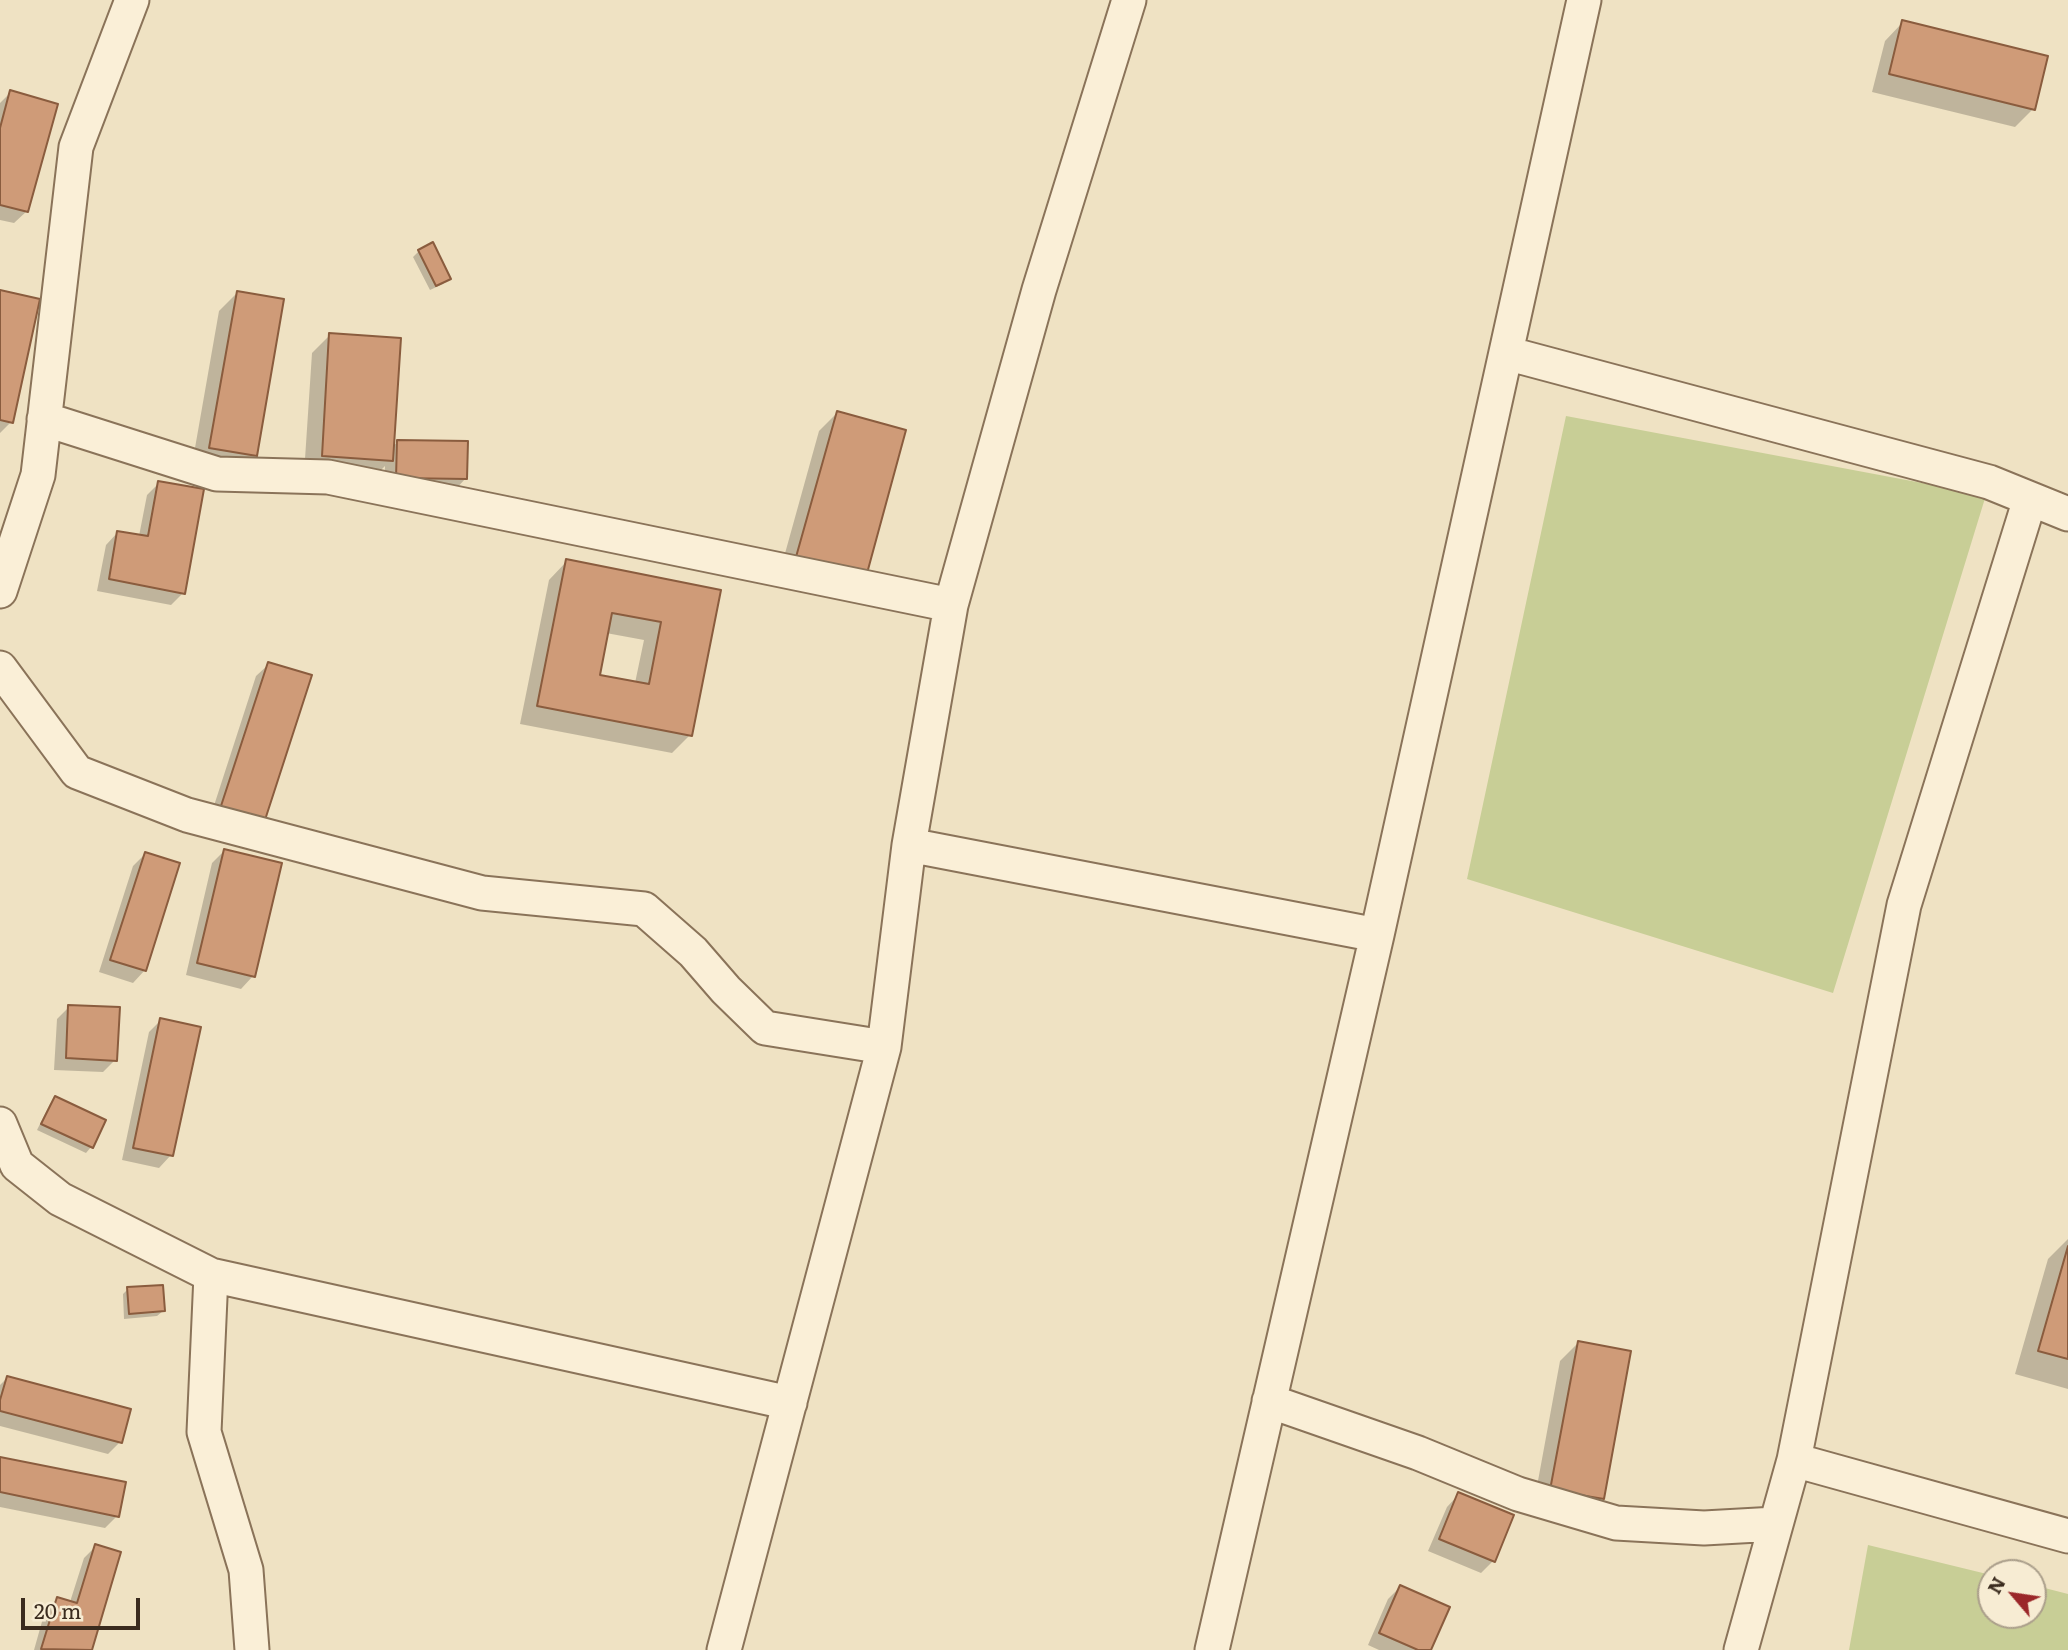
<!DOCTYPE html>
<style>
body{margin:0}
#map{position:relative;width:2068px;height:1650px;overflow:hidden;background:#efe2c3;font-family:Literata,serif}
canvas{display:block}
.north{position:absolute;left:1977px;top:1559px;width:70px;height:70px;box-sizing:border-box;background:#f7ecd3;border:2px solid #ab9f8b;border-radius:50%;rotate:299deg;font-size:19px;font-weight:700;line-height:28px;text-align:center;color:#3a2b1e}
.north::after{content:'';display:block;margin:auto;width:24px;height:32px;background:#9b2729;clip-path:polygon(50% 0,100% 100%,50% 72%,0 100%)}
.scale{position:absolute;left:21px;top:1598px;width:119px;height:32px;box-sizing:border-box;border:4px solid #3a2b1e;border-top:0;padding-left:9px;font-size:21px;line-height:24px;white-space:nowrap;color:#3a2b1e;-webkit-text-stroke:5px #f7ecd3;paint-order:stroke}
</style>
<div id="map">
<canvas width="2068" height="1650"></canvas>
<div class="north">N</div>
<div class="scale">20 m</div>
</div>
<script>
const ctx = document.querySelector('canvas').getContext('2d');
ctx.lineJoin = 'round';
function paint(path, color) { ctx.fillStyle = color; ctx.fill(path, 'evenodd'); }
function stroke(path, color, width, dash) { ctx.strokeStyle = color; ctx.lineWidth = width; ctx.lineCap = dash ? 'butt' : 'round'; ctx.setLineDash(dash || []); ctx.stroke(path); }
const green = new Path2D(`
 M 1566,416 L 1986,495 L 1833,993 L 1467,879 Z
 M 1868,1545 L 1991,1575 L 1991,1615 L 2033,1615 L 2033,1585 L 2068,1594 L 2068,1650 L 1849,1650 Z`);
const shadow = new Path2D(`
 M 1903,22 L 2033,109 L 2015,127 L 1872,92 L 1885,41 Z
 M 11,92 L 27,211 L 14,223 L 0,220 L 0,103 Z
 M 419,251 L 449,278 L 443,284 L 430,290 L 413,257 Z
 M 0,292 L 11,422 L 0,433 Z
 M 237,293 L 256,455 L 238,474 L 192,465 L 219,311 Z
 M 330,335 L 392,447 L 398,442 L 466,478 L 454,491 L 384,489 L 385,466 L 373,478 L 304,474 L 312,353 Z
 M 837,413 L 865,576 L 779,575 L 819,431 Z
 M 159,483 L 183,593 L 171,605 L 97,591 L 106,545 L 118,532 L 139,536 L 147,495 Z
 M 567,561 L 719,591 L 690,735 L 672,753 L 520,724 L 549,580 ZM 606,633 L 644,640 L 635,683 L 598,676 Z
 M 269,664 L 250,834 L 209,821 L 256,676 Z
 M 224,851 L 253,976 L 241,989 L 186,975 L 212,863 Z
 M 145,854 L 145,970 L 133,983 L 99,972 L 133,866 Z
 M 69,1007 L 115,1060 L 103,1072 L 54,1070 L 57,1019 Z
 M 161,1020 L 171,1155 L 159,1168 L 122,1160 L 149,1032 Z
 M 55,1098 L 91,1147 L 86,1153 L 37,1130 L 50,1104 Z
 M 2068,1239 L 2068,1389 L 2015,1374 L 2048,1259 Z
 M 128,1289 L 163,1311 L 157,1316 L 124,1319 L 123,1294 Z
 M 1578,1343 L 1602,1498 L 1584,1516 L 1533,1508 L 1560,1361 Z
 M 7,1378 L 120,1442 L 108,1454 L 0,1426 L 0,1385 Z
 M 0,1459 L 117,1516 L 105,1528 L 0,1507 Z
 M 1459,1494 L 1493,1561 L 1481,1573 L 1428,1551 L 1447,1507 Z
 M 96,1546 L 119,1553 L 90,1650 L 34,1650 L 45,1611 L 57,1599 L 70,1602 L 84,1558 Z
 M 1400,1587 L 1429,1650 L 1379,1650 L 1368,1645 L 1388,1599 Z`);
const building = new Path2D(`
 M 1902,20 L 2048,56 L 2035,110 L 1889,74 Z
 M 10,90 L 58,104 L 28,212 L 0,205 L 0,128 Z
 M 433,242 L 451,279 L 436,286 L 418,250 Z
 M 0,290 L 40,299 L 13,423 L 0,420 Z
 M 237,291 L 284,299 L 257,456 L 209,448 Z
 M 329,333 L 401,338 L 393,461 L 322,456 Z
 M 837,411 L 906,430 L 866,577 L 796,557 Z
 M 397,440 L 468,441 L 467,479 L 396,478 Z
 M 158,481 L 204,489 L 185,594 L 109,579 L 117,531 L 148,536 Z
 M 566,559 L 721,590 L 692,736 L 537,706 ZM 612,613 L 661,622 L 649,684 L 600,675 Z
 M 268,662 L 312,675 L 264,823 L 220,809 Z
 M 224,849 L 282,863 L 255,977 L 197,963 Z
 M 145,852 L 180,863 L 146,971 L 110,960 Z
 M 68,1005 L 120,1007 L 117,1061 L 66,1058 Z
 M 160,1018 L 201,1027 L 173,1156 L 133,1148 Z
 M 55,1096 L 106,1120 L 93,1148 L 41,1124 Z
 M 2068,1246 L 2068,1359 L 2038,1351 Z
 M 163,1285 L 165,1311 L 129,1314 L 127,1287 Z
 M 1578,1341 L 1631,1351 L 1604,1499 L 1550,1490 Z
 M 7,1376 L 131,1409 L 122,1443 L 0,1411 L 0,1400 Z
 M 0,1457 L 126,1482 L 119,1517 L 0,1492 Z
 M 1458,1492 L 1514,1515 L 1495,1562 L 1439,1539 Z
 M 95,1544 L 121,1552 L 92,1650 L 41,1649 L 57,1597 L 77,1603 Z
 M 1400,1585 L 1450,1607 L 1431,1650 L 1418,1650 L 1379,1633 Z`);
const street = new Path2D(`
 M 1506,353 L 1989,482 L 2068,514
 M 44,419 L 217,474 L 328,477 L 951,605
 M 0,591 L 38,475 L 76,147 L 132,0
 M 0,668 L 77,772 L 187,815 L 482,893 L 644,909 L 693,952 L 726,990 L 765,1028 L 884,1047
 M 909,845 L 1377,935
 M 0,1124 L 17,1165 L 60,1199 L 211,1275 L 790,1403
 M 211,1275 L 204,1432 L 246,1570 L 252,1650
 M 1269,1401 L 1418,1453 L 1518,1494 L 1616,1523 L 1704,1528 L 1776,1524
 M 1794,1460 L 2068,1536
 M 724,1650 L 884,1047 L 909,845 L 951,605 L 1039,290 L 1129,0
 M 1212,1650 L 1377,935 L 1584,0
 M 1741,1650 L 1794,1460 L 1904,905 L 2030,499`);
paint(green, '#c8ce96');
paint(shadow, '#0003');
paint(building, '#cf9b78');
stroke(building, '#8a5c3e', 2);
stroke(street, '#8a7359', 37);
stroke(street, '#faefd7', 33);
</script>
